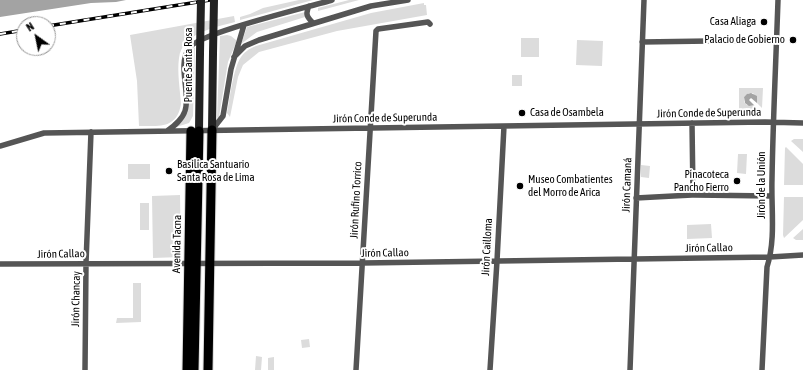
<!DOCTYPE html>
<meta charset="utf-8">
<style>
body{margin:0}
#map{position:relative;width:803px;height:370px;overflow:hidden;background:#fff;font-family:"Asap Condensed",sans-serif}
canvas{display:block}
.north{position:absolute;left:16px;top:16px;width:40px;height:40px;box-sizing:border-box;background:#fff;border:1px solid #999;border-radius:50%;rotate:327deg;font-size:11px;font-weight:700;line-height:16px;text-align:center;color:#000}
.north::after{content:'';display:block;margin:auto;width:14px;height:18px;background:#000;clip-path:polygon(50% 0,100% 100%,50% 72%,0 100%)}
</style>
<div id="map">
<canvas width="803" height="370"></canvas>
<div class="north">N</div>
</div>
<script>
const ctx = document.querySelector('canvas').getContext('2d');
ctx.lineJoin = 'round';
function paint(path, color) { ctx.fillStyle = color; ctx.fill(path, 'evenodd'); }
function stroke(path, color, width, dash) { ctx.strokeStyle = color; ctx.lineWidth = width; ctx.lineCap = dash ? 'butt' : 'round'; ctx.setLineDash(dash || []); ctx.stroke(path); }
function drawText(font, color, halo, rows, align = 'center') {
  ctx.font = font + ' "Asap Condensed",sans-serif'; ctx.lineWidth = 4; ctx.setLineDash([]); ctx.textBaseline = 'middle'; ctx.strokeStyle = halo; ctx.fillStyle = color; for (const [text, x, y, turn = 0] of rows) {
    ctx.save(); ctx.translate(x, y); ctx.rotate((+turn || 0) * Math.PI / 180); ctx.textAlign = isNaN(turn) ? turn : align; if (halo) ctx.strokeText(text, 0, 0); ctx.fillText(text, 0, 0); ctx.restore();
  }
}
const green = new Path2D(`
 M 299,0 L 313,0 L 240,20 L 240,17 L 250,14 L 263,8 Z
 M 349,0 L 359,0 L 318,11 L 318,8 Z
 M 424,3 L 424,5 L 426,5 L 427,15 L 337,31 L 259,52 L 243,65 L 238,77 L 230,117 L 227,113 C 230,98 233,69 241,57 C 245,51 251,48 256,46 L 371,13 Z
 M 305,12 L 305,17 L 257,32 L 241,44 L 247,27 Z
 M 234,16 L 235,22 C 216,27 182,33 179,58 C 177,72 180,89 181,104 C 177,129 159,126 139,126 L 137,81 L 130,35 Z
 M 227,35 L 231,36 L 236,40 L 236,43 L 228,62 L 219,117 L 217,118 L 220,36 Z
 M 521,38 L 539,38 L 539,57 L 521,57 Z
 M 577,40 L 603,41 L 602,66 L 576,65 Z
 M 195,47 L 193,116 L 189,123 L 176,127 L 188,112 C 191,94 181,59 195,47 Z
 M 512,75 L 522,75 L 522,86 L 512,86 Z
 M 739,88 L 763,88 L 762,108 L 757,103 L 757,99 L 753,93 L 749,93 L 744,97 L 744,102 L 747,105 L 754,105 L 759,111 L 739,111 Z
 M 794,139 L 803,139 L 803,152 L 791,141 Z
 M 786,147 L 803,164 L 803,185 L 784,185 L 785,148 Z
 M 738,154 L 747,154 L 746,174 L 737,173 Z
 M 128,164 L 150,164 L 150,179 L 128,179 Z
 M 641,165 L 650,166 L 649,178 L 641,177 Z
 M 180,195 L 181,257 L 153,258 L 152,196 Z
 M 784,197 L 803,197 L 803,220 L 784,238 L 783,235 Z
 M 140,203 L 149,203 L 149,230 L 140,230 Z
 M 711,224 L 712,238 L 687,239 L 687,225 Z
 M 803,229 L 803,240 L 796,240 L 793,238 Z
 M 133,283 L 141,283 L 141,322 L 116,323 L 117,318 L 133,318 Z
 M 309,339 L 310,347 L 302,348 L 301,340 Z
 M 256,356 L 262,357 L 261,370 L 255,370 Z
 M 274,357 L 274,370 L 268,370 L 268,358 Z`);
const water = new Path2D(`
 M 0,0 L 126,0 L 116,2 L 91,3 L 0,17 Z
 M 751,93 L 757,96 L 757,103 L 751,98 L 749,100 L 754,105 L 749,106 L 745,103 L 744,97 L 747,94 Z`);
const street = new Path2D(`
 M 309,6 C 305,14 307,17 313,23
 M 642,42 L 777,40
 M 234,57 L 245,46 L 259,40 L 371,6 L 408,0
 M 692,123 L 693,194
 M 212,130 L 223,116 L 231,69 L 244,25
 M 167,131 C 174,126 182,120 185,111 C 191,93 177,66 189,48 C 199,33 309,7 332,0
 M 0,146 L 44,133 L 765,122 L 803,123
 M 694,195 L 772,196
 M 636,198 L 692,195
 M 0,264 L 363,263 L 770,257 L 803,255
 M 85,370 L 86,263 L 91,132
 M 356,370 L 376,31 L 378,29 L 428,22 L 430,24
 M 490,370 L 497,261 L 504,126
 M 630,370 L 644,0
 M 762,370 L 767,267 C 776,239 771,208 772,179 C 773,119 776,60 778,0`);
const secondary = new Path2D(`
 M 212,130 L 213,53
 M 199,131 L 200,53`);
const primary = new Path2D(`
 M 187,370 L 191,131
 M 194,370 L 199,131
 M 208,370 L 212,130`);
const rail = new Path2D(`
 M 48,26 L 210,0
 M 0,34 L 24,30`);
const secondaryBridge = new Path2D(`
 M 200,53 L 201,0
 M 213,53 L 214,0`);
const markers = [
 [764,22,4,"#000"],
 [793,40,4,"#000"],
 [522,113,4,"#000"],
 [169,171,4,"#000"],
 [737,181,4,"#000"],
 [520,186,4,"#000"]
];
const poiNames = [
 ["Casa Aliaga",756,22],
 ["Palacio de Gobierno",785,40],
 ["Casa de Osambela",530,113,"left"],
 ["Basílica Santuario",177,165,"left"],
 ["Santa Rosa de Lima",177,178,"left"],
 ["Pinacoteca",729,175],
 ["Pancho Fierro",729,188],
 ["Museo Combatientes",528,180,"left"],
 ["del Morro de Arica",528,193,"left"]
];
const streetNames = [
 ["Puente Santa Rosa",189,65,-90],
 ["Jirón Conde de Superunda",709,113,-1],
 ["Jirón Conde de Superunda",385,118,-1],
 ["Jirón Camaná",627,185,-88],
 ["Jirón de la Unión",762,185,-90],
 ["Jirón Rufino Torrico",356,200,-87],
 ["Avenida Tacna",177,244,-89],
 ["Jirón Cailloma",487,247,-87],
 ["Jirón Callao",709,248,-1],
 ["Jirón Callao",385,253,-1],
 ["Jirón Callao",61,254,-1],
 ["Jirón Chancay",76,299,-89]
];
paint(green, '#dcdcdc');
paint(water, '#a3a3a3');
stroke(primary, '#dbdbdb', 11);
stroke(street, '#555', 5.5);
stroke(secondary, '#222', 8);
stroke(primary, '#000', 9);
stroke(rail, '#000', 3.5);
stroke(rail, '#fff', 2, [6]);
stroke(secondaryBridge, '#222', 8);
for (const [x, y, r, color] of markers) { const dot = new Path2D(); dot.arc(x, y, r, 0, 2 * Math.PI); ctx.fillStyle = color; ctx.fill(dot); stroke(dot, '#fff', 1.5); }
drawText('11px', '#000', '#fff', poiNames, 'right');
drawText('11px', '#000', '#fff', streetNames);
</script>
